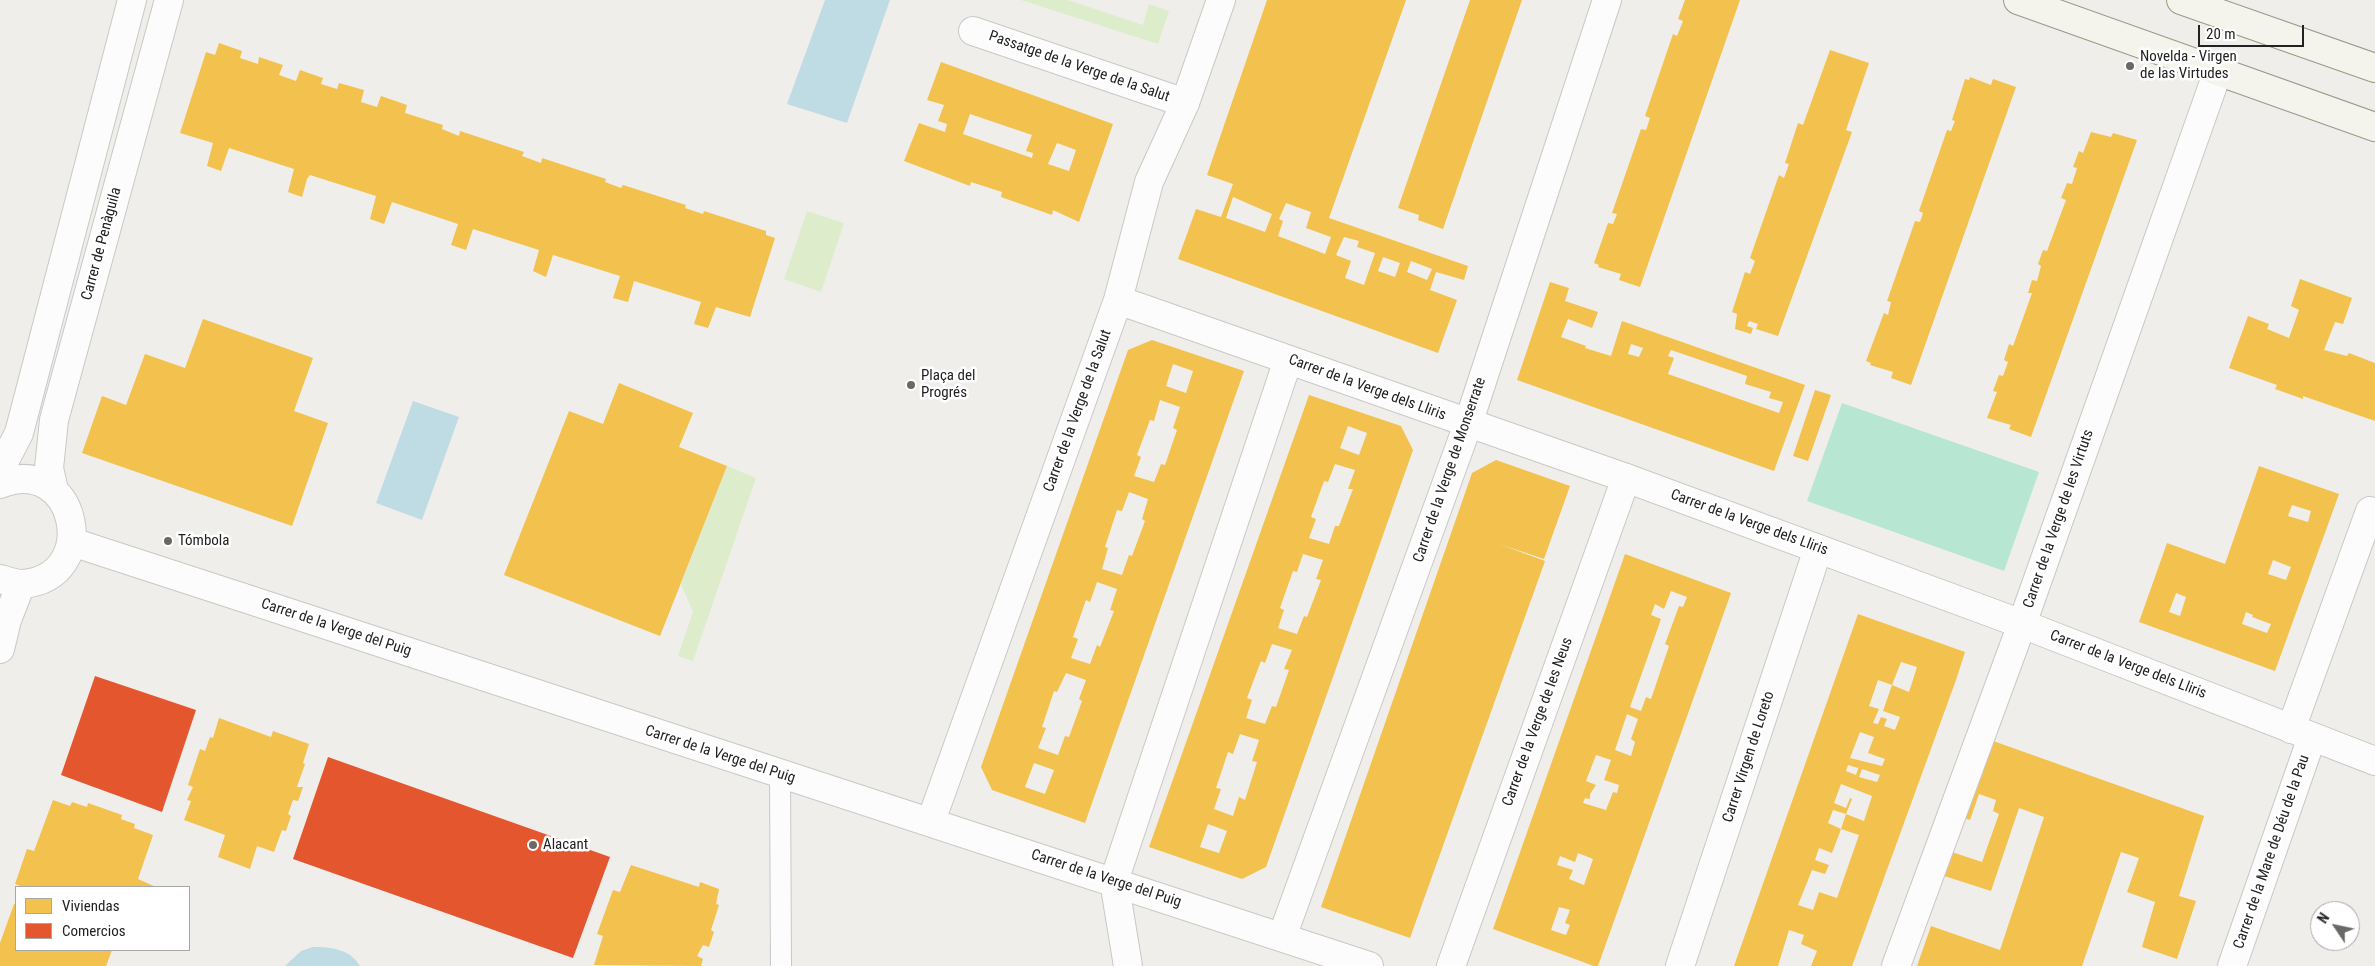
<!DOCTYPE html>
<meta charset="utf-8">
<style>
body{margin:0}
#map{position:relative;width:2375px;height:966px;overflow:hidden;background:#f0eeeb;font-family:"Roboto Condensed",sans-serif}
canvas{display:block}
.legend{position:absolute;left:15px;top:886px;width:175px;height:65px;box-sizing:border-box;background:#fff;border:1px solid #a7a7a7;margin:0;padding:6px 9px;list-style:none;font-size:15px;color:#222}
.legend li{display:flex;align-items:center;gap:10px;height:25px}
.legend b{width:25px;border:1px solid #a7a7a7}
.north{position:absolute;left:2310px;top:901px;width:50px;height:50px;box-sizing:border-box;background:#fff;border:1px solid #a7a7a7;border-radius:50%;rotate:304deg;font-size:14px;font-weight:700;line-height:20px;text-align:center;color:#222}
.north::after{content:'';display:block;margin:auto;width:18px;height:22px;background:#6a6968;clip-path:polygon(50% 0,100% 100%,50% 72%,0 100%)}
.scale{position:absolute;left:2198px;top:25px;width:106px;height:22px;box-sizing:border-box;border:2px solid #222;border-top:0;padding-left:6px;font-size:15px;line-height:18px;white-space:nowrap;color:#222;-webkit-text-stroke:4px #fff;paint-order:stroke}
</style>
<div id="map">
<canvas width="2375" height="966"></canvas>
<ul class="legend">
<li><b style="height:14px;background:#f2c14e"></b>Viviendas</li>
<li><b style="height:14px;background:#e4572e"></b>Comercios</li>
</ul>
<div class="north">N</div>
<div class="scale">20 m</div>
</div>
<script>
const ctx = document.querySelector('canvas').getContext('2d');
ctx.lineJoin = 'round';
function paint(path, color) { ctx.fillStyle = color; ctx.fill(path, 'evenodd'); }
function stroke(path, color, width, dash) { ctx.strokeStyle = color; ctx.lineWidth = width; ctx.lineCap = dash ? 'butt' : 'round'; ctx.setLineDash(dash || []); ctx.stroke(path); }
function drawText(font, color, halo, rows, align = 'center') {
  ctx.font = font + ' "Roboto Condensed",sans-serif'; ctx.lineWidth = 5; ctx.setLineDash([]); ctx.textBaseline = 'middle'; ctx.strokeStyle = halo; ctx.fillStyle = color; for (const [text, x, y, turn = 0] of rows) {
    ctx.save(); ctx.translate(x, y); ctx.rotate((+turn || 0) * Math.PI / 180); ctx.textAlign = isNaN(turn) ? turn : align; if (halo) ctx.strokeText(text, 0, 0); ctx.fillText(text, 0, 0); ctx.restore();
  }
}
const grass = new Path2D(`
 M 1021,0 L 1068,0 L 1143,25 L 1149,4 L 1169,11 L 1158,44 Z
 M 807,211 L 844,223 L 821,292 L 784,279 Z
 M 727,466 L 756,478 L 693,661 L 678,656 L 693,612 L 681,584 Z`);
const pitch = new Path2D(`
 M 1842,403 L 2039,472 L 2004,571 L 1807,501 Z`);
const water = new Path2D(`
 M 825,0 L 890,0 L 847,123 L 787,104 Z
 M 413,401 L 459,417 L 422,520 L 376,503 Z
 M 313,947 C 331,947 350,949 360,966 L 285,966 L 301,951 Z`);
const homes = new Path2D(`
 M 1267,0 L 1406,0 L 1329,218 L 1468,266 L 1464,280 L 1436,272 L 1430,290 L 1457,300 L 1438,353 L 1178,259 L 1196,209 L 1221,217 L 1233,184 L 1207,175 ZM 1233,197 L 1272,214 L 1265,232 L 1226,218 ZM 1286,203 L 1311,212 L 1306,228 L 1331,237 L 1325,254 L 1278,236 L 1283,221 L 1279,219 ZM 1344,237 L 1359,241 L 1357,247 L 1375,253 L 1364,285 L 1345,278 L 1351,261 L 1336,255 ZM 1383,257 L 1400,263 L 1395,277 L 1378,271 ZM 1411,261 L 1432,269 L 1427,280 L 1407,272 Z
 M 1470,0 L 1522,0 L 1443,229 L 1418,220 L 1419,215 L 1398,208 Z
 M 1685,0 L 1740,0 L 1640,287 L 1619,280 L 1621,274 L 1598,267 L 1599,265 L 1594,263 L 1608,223 L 1613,224 L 1617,214 L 1612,213 L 1641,129 L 1646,130 L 1650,118 L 1645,116 L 1673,34 L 1677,36 L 1683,21 L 1678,19 Z
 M 219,43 L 242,51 L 240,58 L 258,64 L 259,57 L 283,65 L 279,75 L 296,81 L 300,70 L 323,78 L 321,84 L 337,89 L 339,83 L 364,90 L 361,102 L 377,107 L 381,96 L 407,105 L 405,113 L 443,125 L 442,129 L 459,136 L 460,131 L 524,152 L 522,156 L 541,163 L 542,158 L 606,179 L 605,182 L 621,188 L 623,185 L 686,205 L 685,208 L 703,214 L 704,211 L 766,231 L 766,235 L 775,238 L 750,317 L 716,307 L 708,328 L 694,324 L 701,302 L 634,281 L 628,302 L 613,298 L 620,276 L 553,255 L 546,277 L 533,271 L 539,250 L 473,229 L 466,250 L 451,245 L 458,224 L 392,202 L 384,224 L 370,219 L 376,196 L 310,175 L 307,179 L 302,197 L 288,192 L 294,169 L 229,148 L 221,171 L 207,166 L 213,143 L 180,133 L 206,52 L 215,55 Z
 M 1830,50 L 1869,63 L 1846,130 L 1852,132 L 1778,336 L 1756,329 L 1758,324 L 1749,321 L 1747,326 L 1753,328 L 1751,334 L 1735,329 L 1737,314 L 1732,312 L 1745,272 L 1750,274 L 1755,261 L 1750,258 L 1779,175 L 1784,178 L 1789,164 L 1785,163 L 1798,123 L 1803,125 Z
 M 941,62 L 1113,124 L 1079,222 L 1053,210 L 1052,215 L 1001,197 L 1002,192 L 971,182 L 970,186 L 904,161 L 919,123 L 945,132 L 947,124 L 938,121 L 944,105 L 927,100 ZM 970,114 L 1032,135 L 1026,151 L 1033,153 L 1032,158 L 963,134 ZM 1057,143 L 1076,150 L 1069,171 L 1048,164 Z
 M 1970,77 L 1991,85 L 1993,79 L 2016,87 L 1911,385 L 1891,378 L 1893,372 L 1870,365 L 1871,363 L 1866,361 L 1884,313 L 1888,315 L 1891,302 L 1887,301 L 1915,221 L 1920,222 L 1923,213 L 1919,211 L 1947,130 L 1951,131 L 1955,121 L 1952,120 L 1965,79 L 1969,80 Z
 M 2091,132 L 2111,137 L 2113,133 L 2137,140 L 2031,437 L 2009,429 L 2011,425 L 1987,418 L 1997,392 L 1993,391 L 1999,375 L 2003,376 L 2008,362 L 2004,360 L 2009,344 L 2013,346 L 2032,293 L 2028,293 L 2032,280 L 2037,281 L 2041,266 L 2038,264 L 2043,250 L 2047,251 L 2066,200 L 2061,198 L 2067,183 L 2072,184 L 2077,168 L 2073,167 L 2079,151 L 2083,153 Z
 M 2300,279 L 2352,298 L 2343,324 L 2335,322 L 2324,350 L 2347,356 L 2349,353 L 2375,363 L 2375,421 L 2303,396 L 2303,399 L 2275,389 L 2277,385 L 2229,368 L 2248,316 L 2269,324 L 2267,329 L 2289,338 L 2299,310 L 2291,306 Z
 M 1550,282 L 1569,288 L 1565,301 L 1598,312 L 1592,328 L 1568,319 L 1561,337 L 1586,346 L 1585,348 L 1611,356 L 1622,321 L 1805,385 L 1774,471 L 1517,380 ZM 1631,344 L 1643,348 L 1639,357 L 1628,354 ZM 1671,350 L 1747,376 L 1745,384 L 1771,392 L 1769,398 L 1783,402 L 1779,413 L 1668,374 L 1674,358 L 1668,356 Z
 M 203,319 L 313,358 L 294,411 L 328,423 L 292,526 L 82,453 L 102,396 L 126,405 L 145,354 L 185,368 Z
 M 1152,340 L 1244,371 L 1085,823 L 992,790 L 981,767 L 1128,350 ZM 1173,364 L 1193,371 L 1186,393 L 1166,386 ZM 1160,400 L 1180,407 L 1173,428 L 1177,430 L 1165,465 L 1161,464 L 1154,482 L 1134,476 L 1141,457 L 1137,455 L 1150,420 L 1154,421 ZM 1129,492 L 1148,499 L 1142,519 L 1145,521 L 1132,556 L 1129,555 L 1122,575 L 1102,569 L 1108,548 L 1105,547 L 1117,510 L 1122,511 ZM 1097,582 L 1117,589 L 1110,610 L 1114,611 L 1100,647 L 1097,645 L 1090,664 L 1071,658 L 1078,639 L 1073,637 L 1086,600 L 1090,602 ZM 1066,673 L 1086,680 L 1079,699 L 1082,701 L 1069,737 L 1065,736 L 1058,755 L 1038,748 L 1046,728 L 1042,727 L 1054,691 L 1057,692 ZM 1034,763 L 1054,770 L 1045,794 L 1025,787 Z
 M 619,383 L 693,413 L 679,447 L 727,466 L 660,636 L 504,575 L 569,411 L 603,424 Z
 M 1815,390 L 1831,395 L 1808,461 L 1793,456 Z
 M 1309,395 L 1401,426 L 1413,450 L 1266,867 L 1242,879 L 1149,847 ZM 1348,426 L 1367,433 L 1359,455 L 1340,448 ZM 1335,464 L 1355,470 L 1348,489 L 1353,489 L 1339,526 L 1335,526 L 1329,544 L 1309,538 L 1316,519 L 1311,517 L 1324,481 L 1328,482 ZM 1303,554 L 1323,560 L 1316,579 L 1321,580 L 1307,617 L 1304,616 L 1297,634 L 1278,628 L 1284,610 L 1280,608 L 1293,571 L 1297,572 ZM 1272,644 L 1292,650 L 1284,669 L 1289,670 L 1276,707 L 1272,706 L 1265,724 L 1246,718 L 1252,700 L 1247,698 L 1261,661 L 1265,663 ZM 1240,734 L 1259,740 L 1252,761 L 1257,762 L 1245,800 L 1239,797 L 1233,816 L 1214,809 L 1221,789 L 1216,788 L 1228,752 L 1233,754 ZM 1208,824 L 1227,831 L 1219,853 L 1200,847 Z
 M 1496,460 L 1570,486 L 1544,559 L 1499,544 L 1545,561 L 1410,938 L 1321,907 L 1472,473 Z
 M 2259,466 L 2339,494 L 2275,671 L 2139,622 L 2167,543 L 2225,564 ZM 2292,505 L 2311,511 L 2308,522 L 2288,516 ZM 2273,560 L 2291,567 L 2286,580 L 2268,574 ZM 2176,593 L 2186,597 L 2180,616 L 2169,612 ZM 2246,612 L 2253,615 L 2252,617 L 2271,624 L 2267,633 L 2242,624 Z
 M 1625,554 L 1731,593 L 1598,966 L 1594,966 L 1493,929 ZM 1671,591 L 1687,597 L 1683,607 L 1679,606 L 1665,644 L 1669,646 L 1651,699 L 1646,697 L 1641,711 L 1630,707 L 1661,619 L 1651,615 L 1655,604 L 1664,609 ZM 1627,714 L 1638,719 L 1631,739 L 1635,742 L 1631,756 L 1615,750 ZM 1596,755 L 1611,760 L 1604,780 L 1619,785 L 1617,793 L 1613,792 L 1606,810 L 1583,803 L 1585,798 L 1590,799 L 1590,794 L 1596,785 L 1586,781 ZM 1578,853 L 1593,859 L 1584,885 L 1569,879 L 1573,870 L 1557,865 L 1560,856 L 1575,862 ZM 1559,907 L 1570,910 L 1565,923 L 1570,925 L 1566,935 L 1551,930 Z
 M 1858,614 L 1965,652 L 1956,680 L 1852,966 L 1811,966 L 1817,951 L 1801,944 L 1804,935 L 1789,930 L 1778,966 L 1734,966 ZM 1901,662 L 1917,667 L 1909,692 L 1892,685 L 1883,711 L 1900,717 L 1895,730 L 1884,726 L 1887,719 L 1881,717 L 1878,724 L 1873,723 L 1879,709 L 1869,706 L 1878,680 L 1892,685 ZM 1860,732 L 1874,737 L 1868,753 L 1885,759 L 1882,766 L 1850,758 ZM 1848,765 L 1858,768 L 1859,766 L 1856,775 L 1846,771 ZM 1862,769 L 1880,775 L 1877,782 L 1859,777 ZM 1841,784 L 1872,796 L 1864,821 L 1846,814 L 1852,799 L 1850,798 L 1846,808 L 1834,803 ZM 1833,810 L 1846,814 L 1841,829 L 1859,835 L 1837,898 L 1819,892 L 1813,910 L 1798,905 L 1812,870 L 1825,874 L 1829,865 L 1815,860 L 1819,848 L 1832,853 L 1841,829 L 1828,823 Z
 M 219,718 L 271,737 L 273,731 L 309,744 L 303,763 L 305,764 L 297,787 L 303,787 L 298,801 L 293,800 L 288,814 L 291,816 L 286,831 L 282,830 L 274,852 L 257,846 L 250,869 L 218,857 L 225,835 L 184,820 L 191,801 L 187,800 L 193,787 L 188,785 L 200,749 L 205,751 L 210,737 L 213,738 Z
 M 1982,737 L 2204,816 L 2179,896 L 2196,901 L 2177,959 L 2142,947 L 2155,902 L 2127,892 L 2139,858 L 2121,852 L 2082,966 L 1917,966 L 1931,926 L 2000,950 L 2044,817 L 2019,808 L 1991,891 L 1935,873 L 1943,849 L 1982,862 L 1999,814 L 1993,811 L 1996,800 L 1979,794 L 1970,820 L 1955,815 Z
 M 53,800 L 70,806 L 72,802 L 87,807 L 88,803 L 122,815 L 121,819 L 135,824 L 134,828 L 153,835 L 138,879 L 156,887 L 23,887 L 15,884 L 27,849 L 34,851 Z
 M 631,865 L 699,887 L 700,882 L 719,889 L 716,904 L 719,905 L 711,930 L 714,932 L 709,947 L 703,945 L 697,956 L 703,959 L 701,966 L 594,965 L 603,936 L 597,934 L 613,890 L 620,892 Z
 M 14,904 L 16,904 L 16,950 L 112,950 L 106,966 L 0,966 L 0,943 Z`);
const shops = new Path2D(`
 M 95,676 L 196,710 L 162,812 L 61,775 Z
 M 328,757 L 610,857 L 573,958 L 293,859 Z`);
const service = new Path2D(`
 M 780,775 L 781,966`);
const minor = new Path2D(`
 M 973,31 L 1185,103
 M 72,542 L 241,597
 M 2291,729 L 2370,511
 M 1282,937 L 1468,424 L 1607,0
 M 1128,966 L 1114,881 L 1288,360
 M 1451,966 L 1626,478
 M 1680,966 L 1818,549
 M 1896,966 L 2022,624 L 2218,71
 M 2232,966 L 2312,737`);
const tertiary = new Path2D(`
 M 1118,300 L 1626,478 L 2022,624 L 2375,761
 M 0,470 L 19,433 L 132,0
 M 0,484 C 77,453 103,578 22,584 C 16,584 7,581 0,579
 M 54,490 L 49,468 L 54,420 L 169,0
 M 241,597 L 1369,966
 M 0,649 L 7,620 L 21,584
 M 931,821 L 1118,300 L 1149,182 L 1185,103 L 1221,0`);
const secondary = new Path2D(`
 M 2018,0 L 2375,127
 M 2181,0 L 2375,68`);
const markers = [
 [2130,66,5,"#6a6968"],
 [911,385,5,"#6a6968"],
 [168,541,5,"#6a6968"],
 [533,845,5,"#6a6968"]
];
const poiNames = [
 ["Novelda - Virgen",2140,57],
 ["de las Virtudes",2140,74],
 ["Plaça del",921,376],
 ["Progrés",921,393],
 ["Tómbola",178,541],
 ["Alacant",543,845]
];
const streetNames = [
 ["Passatge de la Verge de la Salut",1079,67,19],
 ["Carrer de Penàguila",102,244,-75],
 ["Carrer de la Verge dels Lliris",1367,388,20],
 ["Carrer de la Verge de la Salut",1078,411,-70],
 ["Carrer de la Verge de Monserrate",1450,470,-71],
 ["Carrer de la Verge de les Virtuts",2059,519,-71],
 ["Carrer de la Verge dels Lliris",1749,523,20],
 ["Carrer de la Verge del Puig",336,628,18],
 ["Carrer de la Verge dels Lliris",2128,665,21],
 ["Carrer de la Verge de les Neus",1538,722,-70],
 ["Carrer de la Verge del Puig",720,755,18],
 ["Carrer Virgen de Loreto",1749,757,-72],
 ["Carrer de la Mare de Déu de la Pau",2272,852,-71],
 ["Carrer de la Verge del Puig",1106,879,18]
];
paint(grass, '#ddeccb');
paint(pitch, '#b7e6d2');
paint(water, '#bfdbe3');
paint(homes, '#f2c14e');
paint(shops, '#e4572e');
stroke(service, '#c9c8c7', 22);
stroke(minor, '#c9c8c7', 30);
stroke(tertiary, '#c9c8c7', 30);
stroke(secondary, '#999a82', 30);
stroke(service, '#fdfcfc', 20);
stroke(minor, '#fdfcfc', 28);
stroke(tertiary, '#fdfcfc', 28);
stroke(secondary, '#f4f4ed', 28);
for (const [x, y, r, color] of markers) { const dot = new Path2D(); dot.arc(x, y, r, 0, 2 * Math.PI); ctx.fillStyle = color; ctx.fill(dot); stroke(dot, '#fff', 2); }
drawText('15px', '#222', '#fff', poiNames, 'left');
drawText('15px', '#222', '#fff', streetNames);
</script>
